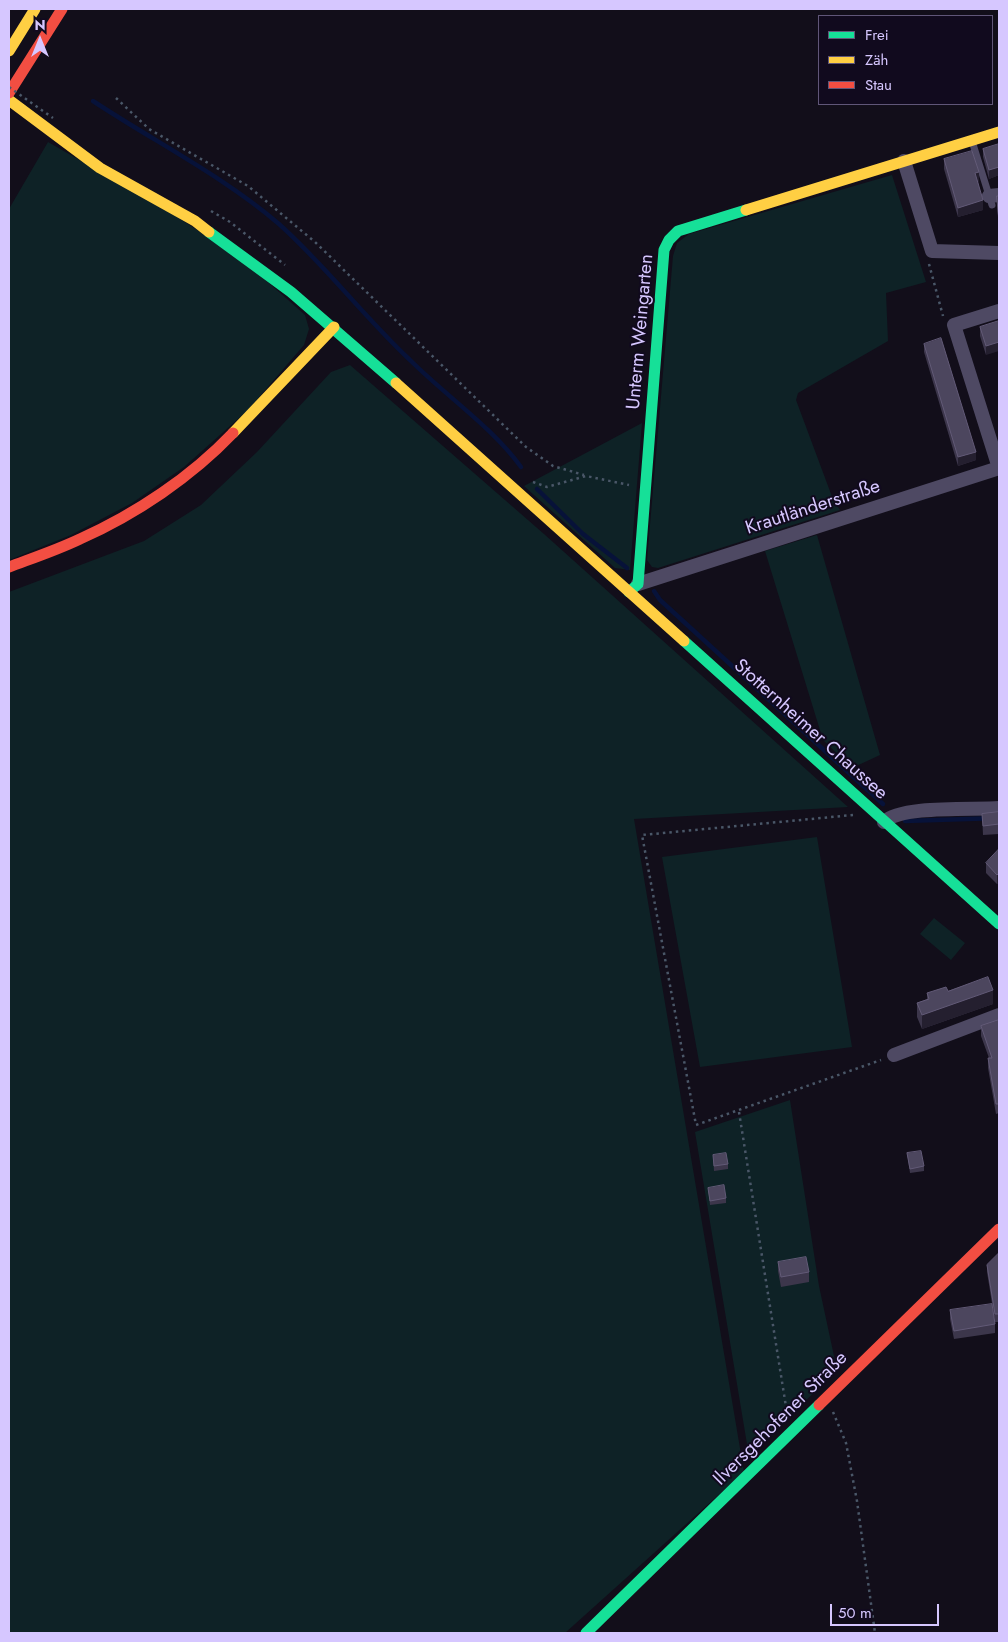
<!DOCTYPE html>
<meta charset="utf-8">
<style>
body{margin:0}
#map{position:relative;width:1008px;height:1642px;overflow:hidden;background:#120e1a;font-family:Jost,sans-serif}
canvas{display:block}
.frame{position:absolute;inset:0;border:10px solid #d6c7ff;pointer-events:none}
.legend{position:absolute;left:818px;top:15px;width:175px;height:90px;box-sizing:border-box;background:#110a1e;border:1px solid #605678;margin:0;padding:6px 9px;list-style:none;font-size:15px;color:#d6c7ff}
.legend li{display:flex;align-items:center;gap:10px;height:25px}
.legend b{width:25px;border:1px solid #605678}
.north{position:absolute;left:15px;top:15px;width:50px;height:50px;-webkit-text-stroke:4px #110a1e;paint-order:stroke;rotate:0deg;font-size:14px;font-weight:700;line-height:20px;text-align:center;color:#d6c7ff}
.north::after{content:'';display:block;margin:auto;width:18px;height:22px;background:#d6c7ff;clip-path:polygon(50% 0,100% 100%,50% 72%,0 100%)}
.scale{position:absolute;left:830px;top:1604px;width:109px;height:22px;box-sizing:border-box;border:2px solid #d6c7ff;border-top:0;padding-left:6px;font-size:15px;line-height:18px;white-space:nowrap;color:#d6c7ff;-webkit-text-stroke:4px #110a1e;paint-order:stroke}
</style>
<div id="map">
<canvas width="1008" height="1642"></canvas>
<div class="frame"></div>
<ul class="legend">
<li><b style="height:6px;background:#16e098"></b>Frei</li>
<li><b style="height:6px;background:#ffcf43"></b>Zäh</li>
<li><b style="height:6px;background:#f24e42"></b>Stau</li>
</ul>
<div class="north">N</div>
<div class="scale">50 m</div>
</div>
<script>
const ctx = document.querySelector('canvas').getContext('2d');
ctx.lineJoin = 'round';
function paint(path, color) { ctx.fillStyle = color; ctx.fill(path, 'evenodd'); }
function stroke(path, color, width, dash) { ctx.strokeStyle = color; ctx.lineWidth = width; ctx.lineCap = dash ? 'butt' : 'round'; ctx.setLineDash(dash || []); ctx.stroke(path); }
function drawText(font, color, halo, rows, align = 'center') {
  ctx.font = font + ' Jost,sans-serif'; ctx.lineWidth = 4; ctx.setLineDash([]); ctx.textBaseline = 'middle'; ctx.strokeStyle = halo; ctx.fillStyle = color; for (const [text, x, y, turn = 0] of rows) {
    ctx.save(); ctx.translate(x, y); ctx.rotate((+turn || 0) * Math.PI / 180); ctx.textAlign = isNaN(turn) ? turn : align; if (halo) ctx.strokeText(text, 0, 0); ctx.fillText(text, 0, 0); ctx.restore();
  }
}
const green = new Path2D(`
 M 48,142 L 165,209 L 243,260 L 305,315 L 309,329 L 304,345 L 248,410 L 184,467 L 132,503 L 71,535 L 9,560 L 9,209 Z
 M 892,175 L 926,282 L 886,293 L 888,341 L 798,393 L 796,400 L 834,502 L 840,510 L 658,568 L 652,567 L 647,560 L 673,256 L 677,243 L 689,234 Z
 M 350,365 L 544,534 L 848,807 L 634,819 L 744,1472 L 565,1633 L 9,1633 L 9,592 L 144,541 L 201,505 L 257,452 L 331,372 Z
 M 642,423 L 630,570 L 615,568 L 524,486 Z
 M 817,535 L 880,755 L 852,768 L 823,740 L 765,551 Z
 M 817,837 L 852,1047 L 700,1067 L 662,857 Z
 M 934,918 L 965,943 L 951,960 L 920,934 Z
 M 790,1100 L 819,1286 L 837,1370 L 749,1456 L 695,1132 Z`);
const stream = new Path2D(`
 M 93,101 C 155,142 223,176 279,224 C 326,266 364,317 410,360 C 446,396 491,426 521,467
 M 537,489 L 583,534 L 627,568
 M 654,591 L 660,600 L 883,804
 M 905,821 L 999,818`);
const path = new Path2D(`
 M 116,98 L 149,129 L 248,186 L 315,242 L 526,447 L 553,466 L 584,475
 M 211,211 L 230,222 L 285,265
 M 929,264 L 943,316
 M 533,482 L 547,487 L 586,476 L 629,485
 M 853,815 L 642,835 L 696,1125 L 881,1060
 M 739,1112 L 787,1413
 M 833,1412 L 846,1443 L 857,1501 L 875,1633`);
const lane = new Path2D(`
 M 972,141 L 992,205`);
const street = new Path2D(`
 M 904,161 L 932,251 L 999,253
 M 989,196 L 999,195
 M 999,468 L 954,325 L 999,311
 M 638,584 L 999,468
 M 884,822 C 901,805 973,810 999,808
 M 894,1055 L 999,1015`);
const fast = new Path2D(`
 M 209,232 L 291,292 L 396,383
 M 629,592 L 638,584 L 664,250 L 669,240 L 678,231 L 746,210
 M 684,641 L 999,924
 M 586,1633 L 819,1405`);
const slow = new Path2D(`
 M 9,51 L 35,9
 M 9,100 L 100,168 L 195,221 L 209,232
 M 746,210 L 999,132
 M 396,383 L 684,641
 M 233,433 L 334,327`);
const jam = new Path2D(`
 M 9,93 L 62,9
 M 9,567 C 33,558 57,550 80,539 C 136,514 191,477 233,433
 M 819,1405 L 999,1229`);
const pathBridge = new Path2D(`
 M 9,87 L 53,118`);
const wall = new Path2D(`
 M 999,144 L 999,175 L 989,179 L 983,157 L 983,149 Z
 M 944,159 L 979,182 L 978,182 L 983,210 L 958,217 L 944,169 Z
 M 997,196 L 999,196 L 999,229 L 997,206 Z
 M 999,321 L 986,355 L 980,336 L 980,327 Z
 M 924,344 L 976,460 L 958,466 L 924,352 Z
 M 999,812 L 999,834 L 983,835 L 982,814 Z
 M 999,849 L 999,882 L 997,884 L 986,873 L 986,863 Z
 M 948,991 L 993,1004 L 922,1029 L 917,1017 L 917,1003 L 927,999 L 927,993 Z
 M 999,1020 L 999,1113 L 996,1114 L 988,1068 L 988,1058 L 989,1058 L 981,1036 L 981,1026 Z
 M 907,1153 L 924,1166 L 924,1171 L 910,1173 Z
 M 713,1155 L 728,1164 L 728,1169 L 714,1171 Z
 M 708,1188 L 726,1198 L 726,1203 L 710,1205 Z
 M 999,1253 L 999,1322 L 995,1322 L 987,1272 L 987,1265 Z
 M 778,1262 L 809,1272 L 809,1282 L 781,1287 L 778,1271 Z
 M 950,1310 L 995,1324 L 995,1333 L 954,1339 L 950,1319 Z`);
const shadedWall = new Path2D(`
 M 999,167 L 999,175 L 989,179 L 989,170 Z
 M 979,172 L 979,182 L 975,183 L 975,173 Z
 M 983,200 L 983,210 L 958,217 L 958,208 Z
 M 999,342 L 999,351 L 986,355 L 986,346 Z
 M 976,452 L 976,460 L 958,466 L 958,457 Z
 M 999,873 L 999,882 L 997,884 L 997,875 Z
 M 993,990 L 993,1004 L 922,1029 L 922,1015 Z`);
const building = new Path2D(`
 M 999,144 L 999,167 L 989,170 L 983,149 Z
 M 972,151 L 979,172 L 975,173 L 983,200 L 958,208 L 944,159 Z
 M 997,196 L 999,196 L 999,220 Z
 M 999,321 L 999,342 L 986,346 L 980,327 Z
 M 941,338 L 976,452 L 958,457 L 924,344 Z
 M 999,812 L 999,824 L 983,826 L 982,814 Z
 M 999,849 L 999,873 L 997,875 L 986,863 Z
 M 988,977 L 993,990 L 922,1015 L 917,1003 L 929,999 L 927,993 L 946,987 L 948,991 Z
 M 999,1020 L 999,1104 L 996,1104 L 988,1058 L 992,1058 L 981,1026 Z
 M 921,1151 L 924,1166 L 910,1169 L 907,1153 Z
 M 726,1153 L 728,1164 L 714,1166 L 713,1155 Z
 M 724,1185 L 726,1198 L 710,1201 L 708,1188 Z
 M 999,1253 L 999,1314 L 995,1314 L 987,1265 Z
 M 806,1257 L 809,1272 L 781,1277 L 778,1262 Z
 M 992,1304 L 995,1324 L 954,1331 L 950,1310 Z`);
const streetNames = [
 ["Unterm Weingarten",641,332,-85],
 ["Krautländerstraße",813,508,-18],
 ["Stotternheimer Chaussee",810,730,42],
 ["Ilversgehofener Straße",781,1419,-45]
];
paint(green, '#0e2226');
stroke(stream, '#071239', 4.5);
stroke(path, '#4a5768', 2.5, [2.5, 4]);
stroke(lane, '#4e4963', 7);
stroke(street, '#4e4963', 14);
stroke(fast, '#16e098', 11);
stroke(slow, '#ffcf43', 11);
stroke(jam, '#f24e42', 11);
stroke(pathBridge, '#4a5768', 2.5, [2.5, 4]);
paint(wall, '#3c364b');
paint(shadedWall, '#241f2f');
paint(building, '#4c465e');
stroke(building, '#625a77', 1);
drawText('19px', '#d6c7ff', '#110a1e', streetNames);
</script>
